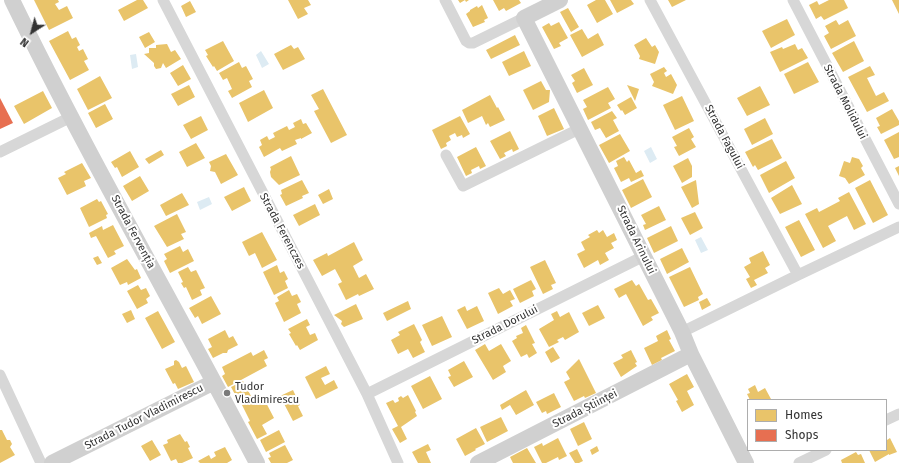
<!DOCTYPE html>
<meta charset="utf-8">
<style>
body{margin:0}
#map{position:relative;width:899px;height:463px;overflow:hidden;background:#fff;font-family:"Fira Sans",sans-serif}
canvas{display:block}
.legend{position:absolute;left:747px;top:399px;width:140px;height:52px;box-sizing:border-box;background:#fff;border:1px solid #adadad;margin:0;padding:5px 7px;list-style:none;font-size:12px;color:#333}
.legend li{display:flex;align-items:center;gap:8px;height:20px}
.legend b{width:20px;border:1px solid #adadad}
.north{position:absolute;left:12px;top:12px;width:40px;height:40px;-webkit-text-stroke:3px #fff;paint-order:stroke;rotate:216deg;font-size:11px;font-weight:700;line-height:16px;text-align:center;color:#333}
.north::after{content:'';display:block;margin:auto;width:14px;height:18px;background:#333;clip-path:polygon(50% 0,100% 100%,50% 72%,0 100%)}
</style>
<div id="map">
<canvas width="899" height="463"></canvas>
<ul class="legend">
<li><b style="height:11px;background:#e9c46a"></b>Homes</li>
<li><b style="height:11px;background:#e76f51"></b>Shops</li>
</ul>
<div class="north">N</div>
</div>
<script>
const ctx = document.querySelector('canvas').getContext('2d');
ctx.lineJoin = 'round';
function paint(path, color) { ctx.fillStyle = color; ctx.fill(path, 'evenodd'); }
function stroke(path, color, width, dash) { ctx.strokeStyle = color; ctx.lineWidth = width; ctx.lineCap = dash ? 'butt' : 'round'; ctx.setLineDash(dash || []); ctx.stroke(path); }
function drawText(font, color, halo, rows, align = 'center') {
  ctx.font = font + ' "Fira Sans",sans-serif'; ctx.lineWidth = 4; ctx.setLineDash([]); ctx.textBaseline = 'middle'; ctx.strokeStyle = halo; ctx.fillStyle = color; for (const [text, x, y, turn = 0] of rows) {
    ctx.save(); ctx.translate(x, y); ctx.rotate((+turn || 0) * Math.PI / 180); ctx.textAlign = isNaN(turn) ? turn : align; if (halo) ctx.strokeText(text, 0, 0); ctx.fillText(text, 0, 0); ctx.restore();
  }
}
const water = new Path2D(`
 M 261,51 L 269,64 L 262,68 L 256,55 Z
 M 136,54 L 138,67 L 132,69 L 130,55 Z
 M 651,147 L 657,159 L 650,163 L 644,151 Z
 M 209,197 L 212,204 L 200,210 L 197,202 Z
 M 701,237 L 708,250 L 701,253 L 695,240 Z`);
const homes = new Path2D(`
 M 34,0 L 58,0 L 59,2 L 55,4 L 59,10 L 67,6 L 73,18 L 49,30 Z
 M 137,0 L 143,0 L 148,8 L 124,21 L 118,10 Z
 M 288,0 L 308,0 L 311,5 L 304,8 L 308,14 L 298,19 Z
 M 458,0 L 469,0 L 466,2 L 465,0 L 460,3 Z
 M 493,0 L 519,0 L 521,3 L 506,11 L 504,8 L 499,11 Z
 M 596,0 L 605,0 L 613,14 L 597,23 L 587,5 Z
 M 610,0 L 631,0 L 634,4 L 617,13 Z
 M 668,0 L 686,0 L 672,7 Z
 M 829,0 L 844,0 L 848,8 L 824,20 L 821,16 L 816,19 L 809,5 L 817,1 L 819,5 Z
 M 892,0 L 899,0 L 899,14 Z
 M 190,1 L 196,12 L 186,17 L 181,6 Z
 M 482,5 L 488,18 L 484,20 L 485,22 L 473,27 L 466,14 L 470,11 L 470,10 L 477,6 L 478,8 Z
 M 568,8 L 579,27 L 571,32 L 560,12 Z
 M 787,19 L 795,35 L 771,48 L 762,31 Z
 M 836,20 L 839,25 L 848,20 L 856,36 L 831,49 L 824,36 L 829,33 L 825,26 Z
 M 559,22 L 568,38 L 559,43 L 561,46 L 554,49 L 542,27 L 549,23 L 551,26 Z
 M 582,29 L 588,39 L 598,33 L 604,45 L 582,57 L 570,35 Z
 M 68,31 L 72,39 L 76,37 L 80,45 L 77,47 L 79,51 L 83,49 L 88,59 L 84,61 L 89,70 L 70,80 L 49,41 Z
 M 149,32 L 155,42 L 145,48 L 139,37 Z
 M 515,35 L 520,45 L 491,59 L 486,50 Z
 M 646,38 L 652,47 L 655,45 L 659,52 L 655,64 L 639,59 L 640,56 L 634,45 Z
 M 223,41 L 234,61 L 217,71 L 214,66 L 213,67 L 206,56 L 208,55 L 205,50 Z
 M 854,41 L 864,61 L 843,72 L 832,53 Z
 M 167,44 L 171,52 L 175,50 L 181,59 L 166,68 L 163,63 L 161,68 L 156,69 L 154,66 L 154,63 L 144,54 L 149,53 L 149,48 L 156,48 L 156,45 Z
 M 795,44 L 798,50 L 802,48 L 808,58 L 780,72 L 770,52 L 782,47 L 783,49 Z
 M 291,45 L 294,49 L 298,47 L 305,59 L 283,70 L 274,54 Z
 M 524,51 L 531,66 L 509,76 L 502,62 Z
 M 239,62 L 242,68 L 246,66 L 253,79 L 249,81 L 252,87 L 232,98 L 228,91 L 232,89 L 227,78 L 223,80 L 219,73 Z
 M 808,62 L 819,82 L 794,94 L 784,74 Z
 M 183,65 L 191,79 L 178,86 L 170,73 Z
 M 870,66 L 875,75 L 867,78 L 876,96 L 884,92 L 889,101 L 867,112 L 848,77 Z
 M 664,67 L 667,71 L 664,73 L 666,77 L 671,74 L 677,85 L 673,94 L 652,86 L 654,82 L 650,74 Z
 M 584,68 L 593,85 L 577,93 L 572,83 L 575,81 L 571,75 Z
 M 100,76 L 112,98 L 88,110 L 77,89 Z
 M 541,81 L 546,90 L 550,90 L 549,102 L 533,110 L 523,90 Z
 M 189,85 L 195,97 L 178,106 L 171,94 Z
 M 627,85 L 639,89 L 635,101 Z
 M 760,86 L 770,105 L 747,116 L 737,98 Z
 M 608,87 L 615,99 L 608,103 L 611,108 L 588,120 L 583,109 L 587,107 L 583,100 Z
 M 323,89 L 347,135 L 331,143 L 314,111 L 319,109 L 311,95 Z
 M 264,90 L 273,108 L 248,122 L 239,103 Z
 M 43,91 L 52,108 L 24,124 L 14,106 Z
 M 490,95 L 497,108 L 498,107 L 505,120 L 490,127 L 488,123 L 486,125 L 482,116 L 468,123 L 462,110 Z
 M 682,96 L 694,121 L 675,130 L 663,105 Z
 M 631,97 L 637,108 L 625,115 L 622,110 L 621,111 L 617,105 Z
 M 105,104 L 113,119 L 96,128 L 88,113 Z
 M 554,108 L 564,129 L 547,136 L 538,116 Z
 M 892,109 L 899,121 L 899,125 L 881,134 L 877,127 L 880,126 L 876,118 Z
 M 612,111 L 617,118 L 613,120 L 619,131 L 606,138 L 600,128 L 595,130 L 591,122 Z
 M 201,116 L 208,130 L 191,139 L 183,125 Z
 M 460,116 L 470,134 L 463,138 L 462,135 L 457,137 L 455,133 L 449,136 L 451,140 L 446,143 L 447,146 L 441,149 L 432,130 Z
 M 765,118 L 773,134 L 752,145 L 744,129 Z
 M 301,119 L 303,124 L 306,123 L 312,133 L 301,139 L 301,138 L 295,140 L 297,144 L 282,151 L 280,148 L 264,157 L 259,147 L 262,145 L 260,140 L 267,136 L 269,140 L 275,137 L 273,133 L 287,126 L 289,130 L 295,127 L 293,123 Z
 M 689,128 L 694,137 L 691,139 L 696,147 L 679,156 L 674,147 L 677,146 L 672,137 Z
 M 510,131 L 519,149 L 513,152 L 512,149 L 504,153 L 506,156 L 500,159 L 490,141 Z
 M 899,132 L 899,157 L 894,159 L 884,140 Z
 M 620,134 L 630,151 L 609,163 L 599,145 Z
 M 772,139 L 782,158 L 758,170 L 755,165 L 753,167 L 745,152 Z
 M 196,143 L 205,158 L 187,167 L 179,152 Z
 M 476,147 L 486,166 L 480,169 L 479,166 L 471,170 L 472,173 L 466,176 L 457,157 Z
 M 161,150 L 164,155 L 149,164 L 145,159 Z
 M 130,151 L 139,167 L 122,177 L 117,167 L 115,168 L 111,162 Z
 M 226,154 L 238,175 L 221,184 L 215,172 L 210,171 L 211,166 L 209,162 Z
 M 291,156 L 300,175 L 279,185 L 271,177 L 270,172 L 271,169 L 270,167 Z
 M 624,157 L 627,162 L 629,160 L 636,173 L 641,170 L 644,176 L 631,182 L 629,178 L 621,182 L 614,168 L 618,166 L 616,161 Z
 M 852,157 L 859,159 L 863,166 L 861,168 L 865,175 L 849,184 L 845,178 L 839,176 L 844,161 L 850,163 Z
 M 688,158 L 692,166 L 692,177 L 682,183 L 673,166 Z
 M 786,161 L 795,178 L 769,193 L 760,175 Z
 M 82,163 L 91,178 L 84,181 L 86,186 L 67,195 L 58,178 L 66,174 L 64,172 Z
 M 899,166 L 899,176 L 895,168 Z
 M 140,176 L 149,191 L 132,201 L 123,186 Z
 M 643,179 L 652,197 L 631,208 L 622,190 Z
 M 302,180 L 309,193 L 302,196 L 303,198 L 286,206 L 280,195 L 282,194 L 281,190 Z
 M 696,180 L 699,204 L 692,208 L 681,187 Z
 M 870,180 L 888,215 L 873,223 L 855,188 Z
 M 792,185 L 802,204 L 780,214 L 771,198 Z
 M 244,187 L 251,201 L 232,211 L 224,197 Z
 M 329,189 L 333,199 L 323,204 L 318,195 Z
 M 849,192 L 866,224 L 854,230 L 847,216 L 828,226 L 836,241 L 823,248 L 805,214 L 817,208 L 819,212 L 840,201 L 838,198 Z
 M 182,193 L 189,205 L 166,216 L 160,205 Z
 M 97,199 L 99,202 L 101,201 L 108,214 L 106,215 L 107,218 L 89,227 L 80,208 Z
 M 315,204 L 320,215 L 299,226 L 293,215 Z
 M 659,206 L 666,220 L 645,230 L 643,225 L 646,224 L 641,215 Z
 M 695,212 L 703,228 L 690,235 L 681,218 Z
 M 177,214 L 186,232 L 181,234 L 184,239 L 167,247 L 154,226 Z
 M 799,220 L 815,250 L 801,257 L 785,227 Z
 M 113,225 L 124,246 L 114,251 L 116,254 L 108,258 L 96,236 L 91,238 L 89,233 L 102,226 L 103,230 Z
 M 671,226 L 678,241 L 654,253 L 647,238 Z
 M 597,230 L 599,233 L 603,230 L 607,237 L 614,233 L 617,240 L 611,243 L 614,248 L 605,253 L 609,260 L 600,265 L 598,260 L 584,268 L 577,254 L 585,250 L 581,242 L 590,237 L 588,235 Z
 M 262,232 L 277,260 L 262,268 L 255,253 L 249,256 L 242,242 Z
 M 354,242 L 363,260 L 353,266 L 359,278 L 366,274 L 374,289 L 359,296 L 358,294 L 346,300 L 338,284 L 342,282 L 335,269 L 322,276 L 313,260 L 327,253 L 328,256 Z
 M 180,246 L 183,252 L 188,249 L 194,261 L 170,273 L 164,261 L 167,259 L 164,254 Z
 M 682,248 L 689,262 L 667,274 L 660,259 Z
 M 763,251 L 770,265 L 765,268 L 768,273 L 754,280 L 757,285 L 751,288 L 746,279 L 750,277 L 744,267 L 751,263 L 749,258 Z
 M 98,256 L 102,263 L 97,265 L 93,258 Z
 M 127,259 L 135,270 L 137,269 L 141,278 L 128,285 L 127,282 L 120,285 L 111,268 Z
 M 545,260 L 556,283 L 551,285 L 553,289 L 543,294 L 530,267 Z
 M 277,265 L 280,273 L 284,271 L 288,279 L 285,281 L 288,288 L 274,295 L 263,272 Z
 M 188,267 L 191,272 L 196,270 L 205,288 L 200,290 L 202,295 L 192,300 L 186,287 L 184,288 L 181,283 L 183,282 L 178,272 Z
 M 690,267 L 703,294 L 698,297 L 699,300 L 684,307 L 669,277 Z
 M 531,280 L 536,289 L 532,291 L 534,296 L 520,303 L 513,289 Z
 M 632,280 L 636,286 L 639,284 L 648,300 L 651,299 L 659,313 L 651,317 L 653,320 L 643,326 L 626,294 L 619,298 L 614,289 Z
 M 138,285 L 141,290 L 146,288 L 150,296 L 146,299 L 148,303 L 137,309 L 127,291 Z
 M 499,288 L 503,294 L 510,290 L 515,299 L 510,301 L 513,306 L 498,314 L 488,293 Z
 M 289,290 L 292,296 L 297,294 L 301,302 L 297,304 L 301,313 L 284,322 L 275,303 L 279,301 L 277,297 Z
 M 211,296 L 221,314 L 202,324 L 198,316 L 195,318 L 189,308 Z
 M 707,298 L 711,305 L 702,310 L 699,302 Z
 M 408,301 L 411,309 L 387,321 L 383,313 Z
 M 356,304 L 363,319 L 344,327 L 341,324 L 342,321 L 334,315 Z
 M 598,305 L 605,318 L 589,326 L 582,313 Z
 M 465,306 L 467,311 L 477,306 L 484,321 L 467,329 L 457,310 Z
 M 131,310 L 135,319 L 127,323 L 122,314 Z
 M 158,311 L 175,342 L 162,349 L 145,318 Z
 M 557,311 L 560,317 L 569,312 L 579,332 L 565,340 L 563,337 L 557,340 L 559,342 L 549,347 L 539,329 L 554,320 L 551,314 Z
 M 442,316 L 452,337 L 432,346 L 422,325 Z
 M 307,319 L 310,325 L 306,327 L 310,335 L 315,333 L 318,340 L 300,350 L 297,345 L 296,346 L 289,334 L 291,333 L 288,329 Z
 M 414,324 L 422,340 L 420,342 L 425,352 L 413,358 L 408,349 L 398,354 L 391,340 L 400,335 L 398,332 Z
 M 526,325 L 535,343 L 532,344 L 537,353 L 529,358 L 527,354 L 521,357 L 512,341 L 517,338 L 516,336 L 523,333 L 521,328 Z
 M 225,330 L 229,338 L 233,336 L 238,345 L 228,350 L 227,353 L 223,353 L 213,358 L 208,349 L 212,347 L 208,339 Z
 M 667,330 L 671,339 L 669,340 L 675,351 L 661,358 L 662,360 L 652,365 L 644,348 L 658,341 L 656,336 Z
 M 485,344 L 489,351 L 501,344 L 511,361 L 503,366 L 506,372 L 493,380 L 475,350 Z
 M 553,347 L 560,358 L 551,363 L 545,352 Z
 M 264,350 L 268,358 L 264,360 L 267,366 L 228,387 L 222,376 L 225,374 L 222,367 L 251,352 L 253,356 Z
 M 631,350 L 637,362 L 635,363 L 637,366 L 621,377 L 613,363 L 623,358 L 621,355 Z
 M 579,359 L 596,393 L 585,398 L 584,396 L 574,401 L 564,382 L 570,379 L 566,372 Z
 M 176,360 L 179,362 L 182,368 L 186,366 L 194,382 L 178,389 L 175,383 L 173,384 L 165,369 L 174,365 L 174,361 Z
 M 464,361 L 473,377 L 454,387 L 448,377 L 451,376 L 448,370 Z
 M 326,366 L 330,374 L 321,378 L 325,385 L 334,380 L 338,388 L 316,399 L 305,377 Z
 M 687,374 L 694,387 L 687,391 L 694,405 L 682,412 L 676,401 L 678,400 L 669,384 Z
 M 430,376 L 442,399 L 423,409 L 411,386 Z
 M 243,381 L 251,396 L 239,402 L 231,387 Z
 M 755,385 L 758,392 L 765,388 L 771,399 L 750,400 L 747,394 L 750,393 L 748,389 Z
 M 293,390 L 300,405 L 298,406 L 303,416 L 293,421 L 280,396 Z
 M 526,390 L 534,405 L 516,415 L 510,405 L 502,410 L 500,405 Z
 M 554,393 L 561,407 L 547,414 L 546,411 L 542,413 L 536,402 Z
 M 262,395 L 274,418 L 262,425 L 267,434 L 257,439 L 248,422 L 250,421 L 242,405 Z
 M 408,395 L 416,411 L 415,412 L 417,416 L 401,427 L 407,439 L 400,443 L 392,429 L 398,426 L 386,403 L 393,400 L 395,403 L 399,401 L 398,398 L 401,396 L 403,398 Z
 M 501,417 L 508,431 L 487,442 L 480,427 Z
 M 584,422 L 592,439 L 578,446 L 570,429 Z
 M 476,428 L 485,444 L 475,449 L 476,450 L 465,456 L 456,439 Z
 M 0,430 L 2,430 L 7,440 L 10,440 L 12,444 L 10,447 L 15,455 L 0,463 Z
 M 279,430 L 285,442 L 266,452 L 260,440 Z
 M 180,434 L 185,442 L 187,441 L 190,447 L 188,448 L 193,458 L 182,463 L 178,463 L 176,459 L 171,461 L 163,445 L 168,443 L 167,440 Z
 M 886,437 L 887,440 L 890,438 L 897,452 L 889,455 L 889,454 L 875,462 L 869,450 L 886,450 Z
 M 558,438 L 567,456 L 559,460 L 558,457 L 546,463 L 542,463 L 534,447 L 542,443 L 543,446 Z
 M 152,440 L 161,455 L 150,461 L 141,446 Z
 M 428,444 L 431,450 L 426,452 L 431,463 L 418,463 L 412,452 Z
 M 285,445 L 293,460 L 287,463 L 271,463 L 268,458 L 271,457 L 269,453 Z
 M 597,446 L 599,451 L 592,455 L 590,450 Z
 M 225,447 L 232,460 L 227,463 L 200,463 L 198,461 L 209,455 L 211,459 L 216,456 L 214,452 Z
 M 527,448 L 536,463 L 513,463 L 510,457 Z
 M 577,449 L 583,461 L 579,463 L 575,463 L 569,453 Z
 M 856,452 L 858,455 L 861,454 L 865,463 L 842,463 L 841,460 Z`);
const shops = new Path2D(`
 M 0,98 L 13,123 L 0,129 Z`);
const street = new Path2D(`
 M 163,0 L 367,394 L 398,463
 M 445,0 L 466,41 L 469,43 L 473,43 L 524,18
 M 650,0 L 798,275
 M 793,0 L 899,204
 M 0,152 L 71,117
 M 446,155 L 463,186 L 581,128
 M 682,332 L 798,275 L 899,227
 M 0,375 L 41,463
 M 367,394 L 644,256
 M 886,420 L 899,414
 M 799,463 L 826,450`);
const secondary = new Path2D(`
 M 12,0 C 88,157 176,308 257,463
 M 560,0 L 524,18 L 682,332 L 691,354 L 746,463
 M 52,463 L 214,382
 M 478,463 L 691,354`);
const markers = [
 [227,393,4,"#7a7a7a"]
];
const streetNames = [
 ["Strada Molidului",845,102,63],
 ["Strada Fagului",724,137,62],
 ["Strada Ferenczes",282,231,62],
 ["Strada Fervenția",133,232,62],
 ["Strada Arinului",636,240,64],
 ["Strada Dorului",505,325,-27],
 ["Strada Științei",585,409,-27],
 ["Strada Tudor Vladimirescu",144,417,-27]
];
const poiNames = [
 ["Tudor",235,387],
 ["Vladimirescu",235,400]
];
paint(water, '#ddebf3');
paint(homes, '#e9c46a');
paint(shops, '#e76f51');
stroke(street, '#d7d7d7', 11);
stroke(secondary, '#d0d0d0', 16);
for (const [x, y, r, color] of markers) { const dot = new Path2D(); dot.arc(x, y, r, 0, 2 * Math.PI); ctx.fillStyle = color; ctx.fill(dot); stroke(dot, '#fff', 1.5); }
drawText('11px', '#333', '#fff', streetNames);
drawText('11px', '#333', '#fff', poiNames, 'left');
</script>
